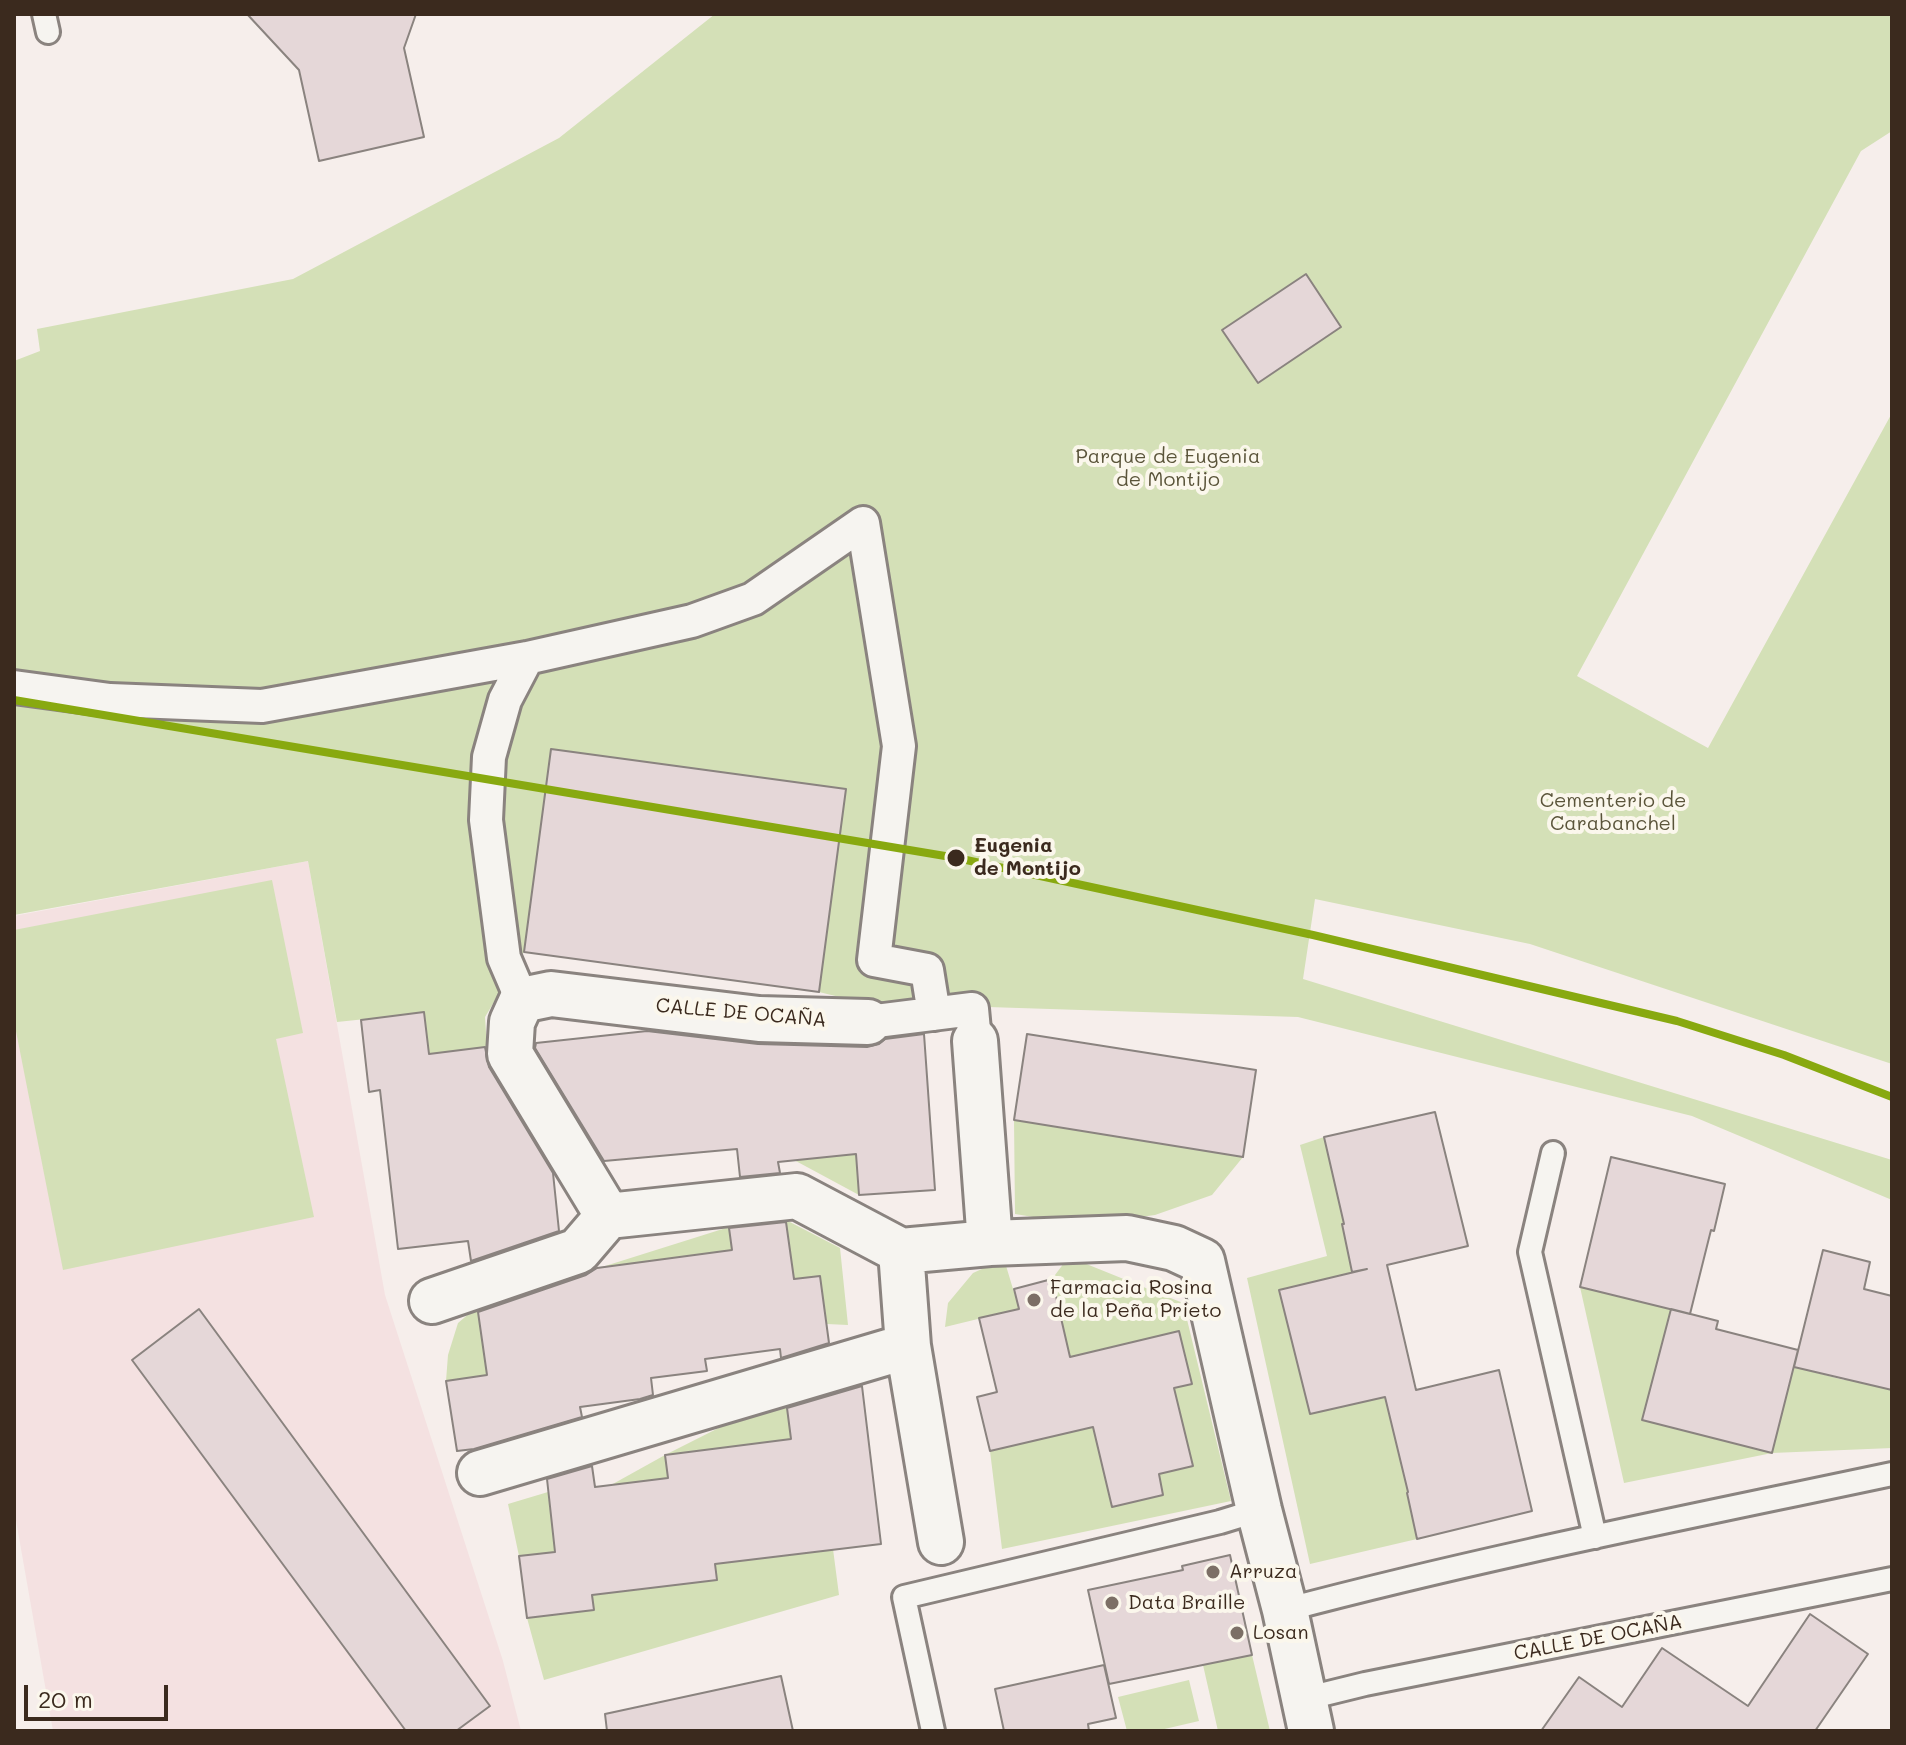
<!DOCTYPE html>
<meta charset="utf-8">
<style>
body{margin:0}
#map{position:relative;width:1906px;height:1745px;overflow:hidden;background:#f6eeeb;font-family:Mali,sans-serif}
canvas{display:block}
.frame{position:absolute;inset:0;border:16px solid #3b2a1e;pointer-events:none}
.scale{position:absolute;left:24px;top:1685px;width:144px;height:36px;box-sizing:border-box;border:4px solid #3b2a1e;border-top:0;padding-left:10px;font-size:24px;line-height:28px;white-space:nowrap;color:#3b2a1e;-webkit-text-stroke:6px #fbf7ec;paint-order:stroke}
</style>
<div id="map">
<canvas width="1906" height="1745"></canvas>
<div class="frame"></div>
<div class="scale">20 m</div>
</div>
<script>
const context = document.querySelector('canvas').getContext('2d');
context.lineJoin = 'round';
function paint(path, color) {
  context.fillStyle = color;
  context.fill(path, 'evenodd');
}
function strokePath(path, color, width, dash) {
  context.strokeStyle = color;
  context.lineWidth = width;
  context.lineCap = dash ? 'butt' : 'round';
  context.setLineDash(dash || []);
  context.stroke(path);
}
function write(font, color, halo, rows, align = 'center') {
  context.font = font + ' Mali,sans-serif';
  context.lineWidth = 8;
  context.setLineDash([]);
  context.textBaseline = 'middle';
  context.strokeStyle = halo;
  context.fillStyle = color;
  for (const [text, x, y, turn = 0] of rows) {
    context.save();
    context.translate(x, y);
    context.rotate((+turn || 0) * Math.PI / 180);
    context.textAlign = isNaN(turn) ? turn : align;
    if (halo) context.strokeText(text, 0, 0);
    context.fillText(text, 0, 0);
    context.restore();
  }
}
paint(new Path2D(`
 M 308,861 L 385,1295 L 503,1661 L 521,1731 L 53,1731 L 14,1509 L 14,916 Z`), '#f4e1e1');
paint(new Path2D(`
 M 715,14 L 1892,14 L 1892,131 L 1861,151 L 1577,676 L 1708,748 L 1892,413 L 1892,1064 L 1530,944 L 1315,899 L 1303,979 L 1892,1160 L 1892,1200 L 1692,1116 L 1298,1017 L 864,1003 L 819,992 L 845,789 L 551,749 L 524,952 L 485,1017 L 487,1047 L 429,1054 L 423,1013 L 337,1022 L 308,861 L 14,915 L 14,361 L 40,351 L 37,329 L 293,279 L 559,138 Z
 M 272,880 L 303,1033 L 276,1039 L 314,1217 L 63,1270 L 14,1021 L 14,930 Z
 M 852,1097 L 859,1195 L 794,1160 Z
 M 1014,1120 L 1243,1157 L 1212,1195 L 1155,1215 L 1082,1225 L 1015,1214 Z
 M 1324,1137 L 1378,1216 L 1342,1225 L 1353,1272 L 1279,1290 L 1311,1414 L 1385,1397 L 1443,1484 L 1407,1493 L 1417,1539 L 1310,1564 L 1247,1278 L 1327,1256 L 1300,1145 Z
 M 786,1220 L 840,1248 L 848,1325 L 827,1324 L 820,1276 L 794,1279 Z
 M 729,1227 L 737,1289 L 669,1311 L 662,1259 L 602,1267 L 539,1297 L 602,1267 Z
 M 1004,1259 L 1019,1309 L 945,1327 L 948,1303 L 973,1273 Z
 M 1079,1261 L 1183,1303 L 1231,1501 L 1002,1549 L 990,1451 L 1093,1427 L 1112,1506 L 1159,1474 L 1193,1466 L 1174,1388 L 1192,1384 L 1179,1331 L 1085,1353 L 1073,1370 L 1052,1279 L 1064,1263 Z
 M 1580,1287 L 1671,1309 L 1643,1419 L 1772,1453 L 1794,1367 L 1844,1380 L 1852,1348 L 1881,1387 L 1892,1390 L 1892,1448 L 1772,1453 L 1624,1483 Z
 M 478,1306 L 487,1375 L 446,1381 L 448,1355 L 458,1323 Z
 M 786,1394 L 799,1505 L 742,1511 L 733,1446 L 666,1455 L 675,1531 L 618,1538 L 611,1485 L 665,1455 Z
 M 548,1492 L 555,1552 L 519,1556 L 508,1504 Z
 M 833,1549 L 839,1595 L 544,1680 L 527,1618 L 594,1610 L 592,1595 L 717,1580 L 715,1564 Z
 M 1252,1655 L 1270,1731 L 1218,1731 L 1203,1665 Z
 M 1189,1680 L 1199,1721 L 1156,1731 L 1127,1731 L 1118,1697 Z`), '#d4e0b7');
const building = new Path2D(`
 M 247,14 L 416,14 L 404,48 L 424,137 L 319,161 L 299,70 Z
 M 1306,274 L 1341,327 L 1258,383 L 1222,330 Z
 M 551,749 L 846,789 L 819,992 L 524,952 Z
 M 424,1012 L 429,1054 L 485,1047 L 489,1067 L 553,1173 L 559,1231 L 471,1261 L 468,1241 L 398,1249 L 380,1090 L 369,1092 L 361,1020 Z
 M 647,1031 L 758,1044 L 867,1047 L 879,1044 L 885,1039 L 924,1034 L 935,1190 L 859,1195 L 856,1154 L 778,1162 L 780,1173 L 740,1177 L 737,1149 L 604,1161 L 535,1048 L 536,1043 Z
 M 1027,1034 L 1256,1070 L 1243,1157 L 1014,1120 Z
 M 1435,1112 L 1468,1246 L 1387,1265 L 1416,1390 L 1499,1370 L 1532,1511 L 1417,1539 L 1407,1493 L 1408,1492 L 1385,1397 L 1310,1414 L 1279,1290 L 1367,1269 L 1352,1272 L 1342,1224 L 1344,1224 L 1324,1137 Z
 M 1611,1157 L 1725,1184 L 1714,1231 L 1711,1230 L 1690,1314 L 1580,1287 Z
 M 786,1222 L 794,1279 L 820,1276 L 829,1343 L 781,1358 L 780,1349 L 705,1359 L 707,1371 L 651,1378 L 653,1395 L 640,1399 L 580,1407 L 582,1417 L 474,1449 L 457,1451 L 446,1381 L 487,1375 L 478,1312 L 586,1275 L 597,1268 L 732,1250 L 729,1228 Z
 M 1823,1250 L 1870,1262 L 1864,1289 L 1892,1296 L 1892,1390 L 1794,1367 Z
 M 1052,1279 L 1070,1357 L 1179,1331 L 1192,1384 L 1174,1388 L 1193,1466 L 1159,1474 L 1163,1495 L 1112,1507 L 1093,1427 L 990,1451 L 977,1397 L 997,1392 L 979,1318 L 1019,1309 L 1014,1289 Z
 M 199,1309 L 490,1706 L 456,1731 L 406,1731 L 132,1360 Z
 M 1671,1309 L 1718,1321 L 1716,1329 L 1798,1350 L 1772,1453 L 1642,1420 Z
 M 862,1386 L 881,1544 L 715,1564 L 717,1580 L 592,1595 L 594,1610 L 527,1618 L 519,1556 L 555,1552 L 547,1479 L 592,1466 L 595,1487 L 668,1478 L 665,1455 L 791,1439 L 787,1408 Z
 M 1230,1555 L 1252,1655 L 1109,1684 L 1088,1590 L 1183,1570 L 1182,1566 Z
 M 1810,1614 L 1868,1654 L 1815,1731 L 1541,1731 L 1579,1677 L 1622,1707 L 1662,1648 L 1748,1706 Z
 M 1104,1665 L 1116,1718 L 1088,1724 L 1089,1731 L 1004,1731 L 995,1689 Z
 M 781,1676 L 793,1731 L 607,1731 L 605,1714 Z`);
paint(building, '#e5d7d8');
strokePath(building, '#8a837f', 2);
const service = new Path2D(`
 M 44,14 L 48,32
 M 1553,1153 L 1530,1252 L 1595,1537
 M 1285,1610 C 1485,1557 1689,1517 1892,1474
 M 1304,1699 L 1365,1684 L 1892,1579
 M 933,1731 L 904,1597 L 1220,1522 L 1259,1510`);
const pedestrian = new Path2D(`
 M 14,687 L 110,700 L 262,706 L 527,658 L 692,621 L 753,599 L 863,523 L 899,746 L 874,960 L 927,970 L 934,1014
 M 522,1000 L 504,958 L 486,820 L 489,757 L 505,700 L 527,658
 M 868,1022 L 972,1009 L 975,1041`);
const minor = new Path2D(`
 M 868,1022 L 759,1019 L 551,994 L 522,1000 L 512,1022 L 510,1054 L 608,1216 L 797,1196 L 901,1251 L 990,1243 L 1127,1238 L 1174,1248 L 1202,1261 L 1259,1510 L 1285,1610 L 1311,1731
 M 975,1041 L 990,1243
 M 901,1251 L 908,1346 L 941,1542
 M 432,1301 L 578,1251 L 608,1216
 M 480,1473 L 908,1346`);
strokePath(service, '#8a837f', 28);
strokePath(pedestrian, '#8a837f', 38);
strokePath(minor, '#8a837f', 50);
strokePath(service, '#f6f4f0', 22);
strokePath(pedestrian, '#f6f4f0', 32);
strokePath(minor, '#f6f4f0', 44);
strokePath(new Path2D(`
 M 14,700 L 957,858 L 1313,935 L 1677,1021 L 1784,1055 L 1892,1097`), '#88a910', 8);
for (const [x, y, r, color] of [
 [956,858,10,"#3b2a1e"],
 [1034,1300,8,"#7c6f66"],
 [1213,1572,8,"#7c6f66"],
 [1112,1603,8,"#7c6f66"],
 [1237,1633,8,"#7c6f66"]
]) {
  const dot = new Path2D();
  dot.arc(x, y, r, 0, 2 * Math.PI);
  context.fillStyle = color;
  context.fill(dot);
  strokePath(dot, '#fbf7ec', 3);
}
write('20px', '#5a543a', '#fbf7ec', [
 ["Parque de Eugenia",1168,457],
 ["de Montijo",1168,480],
 ["Cementerio de",1613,801],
 ["Carabanchel",1613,824]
]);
write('bold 20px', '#3b2a1e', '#fbf7ec', [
 ["Eugenia",974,846],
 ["de Montijo",974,869]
], 'left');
write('20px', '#3b2a1e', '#fbf7ec', [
 ["CALLE DE OCAÑA",741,1013,5],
 ["CALLE DE OCAÑA",1598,1638,-11]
]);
write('20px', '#3b2a1e', '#fbf7ec', [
 ["Farmacia Rosina",1050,1288],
 ["de la Peña Prieto",1050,1311],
 ["Arruza",1229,1572],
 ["Data Braille",1128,1603],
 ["Losan",1253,1633]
], 'left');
</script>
